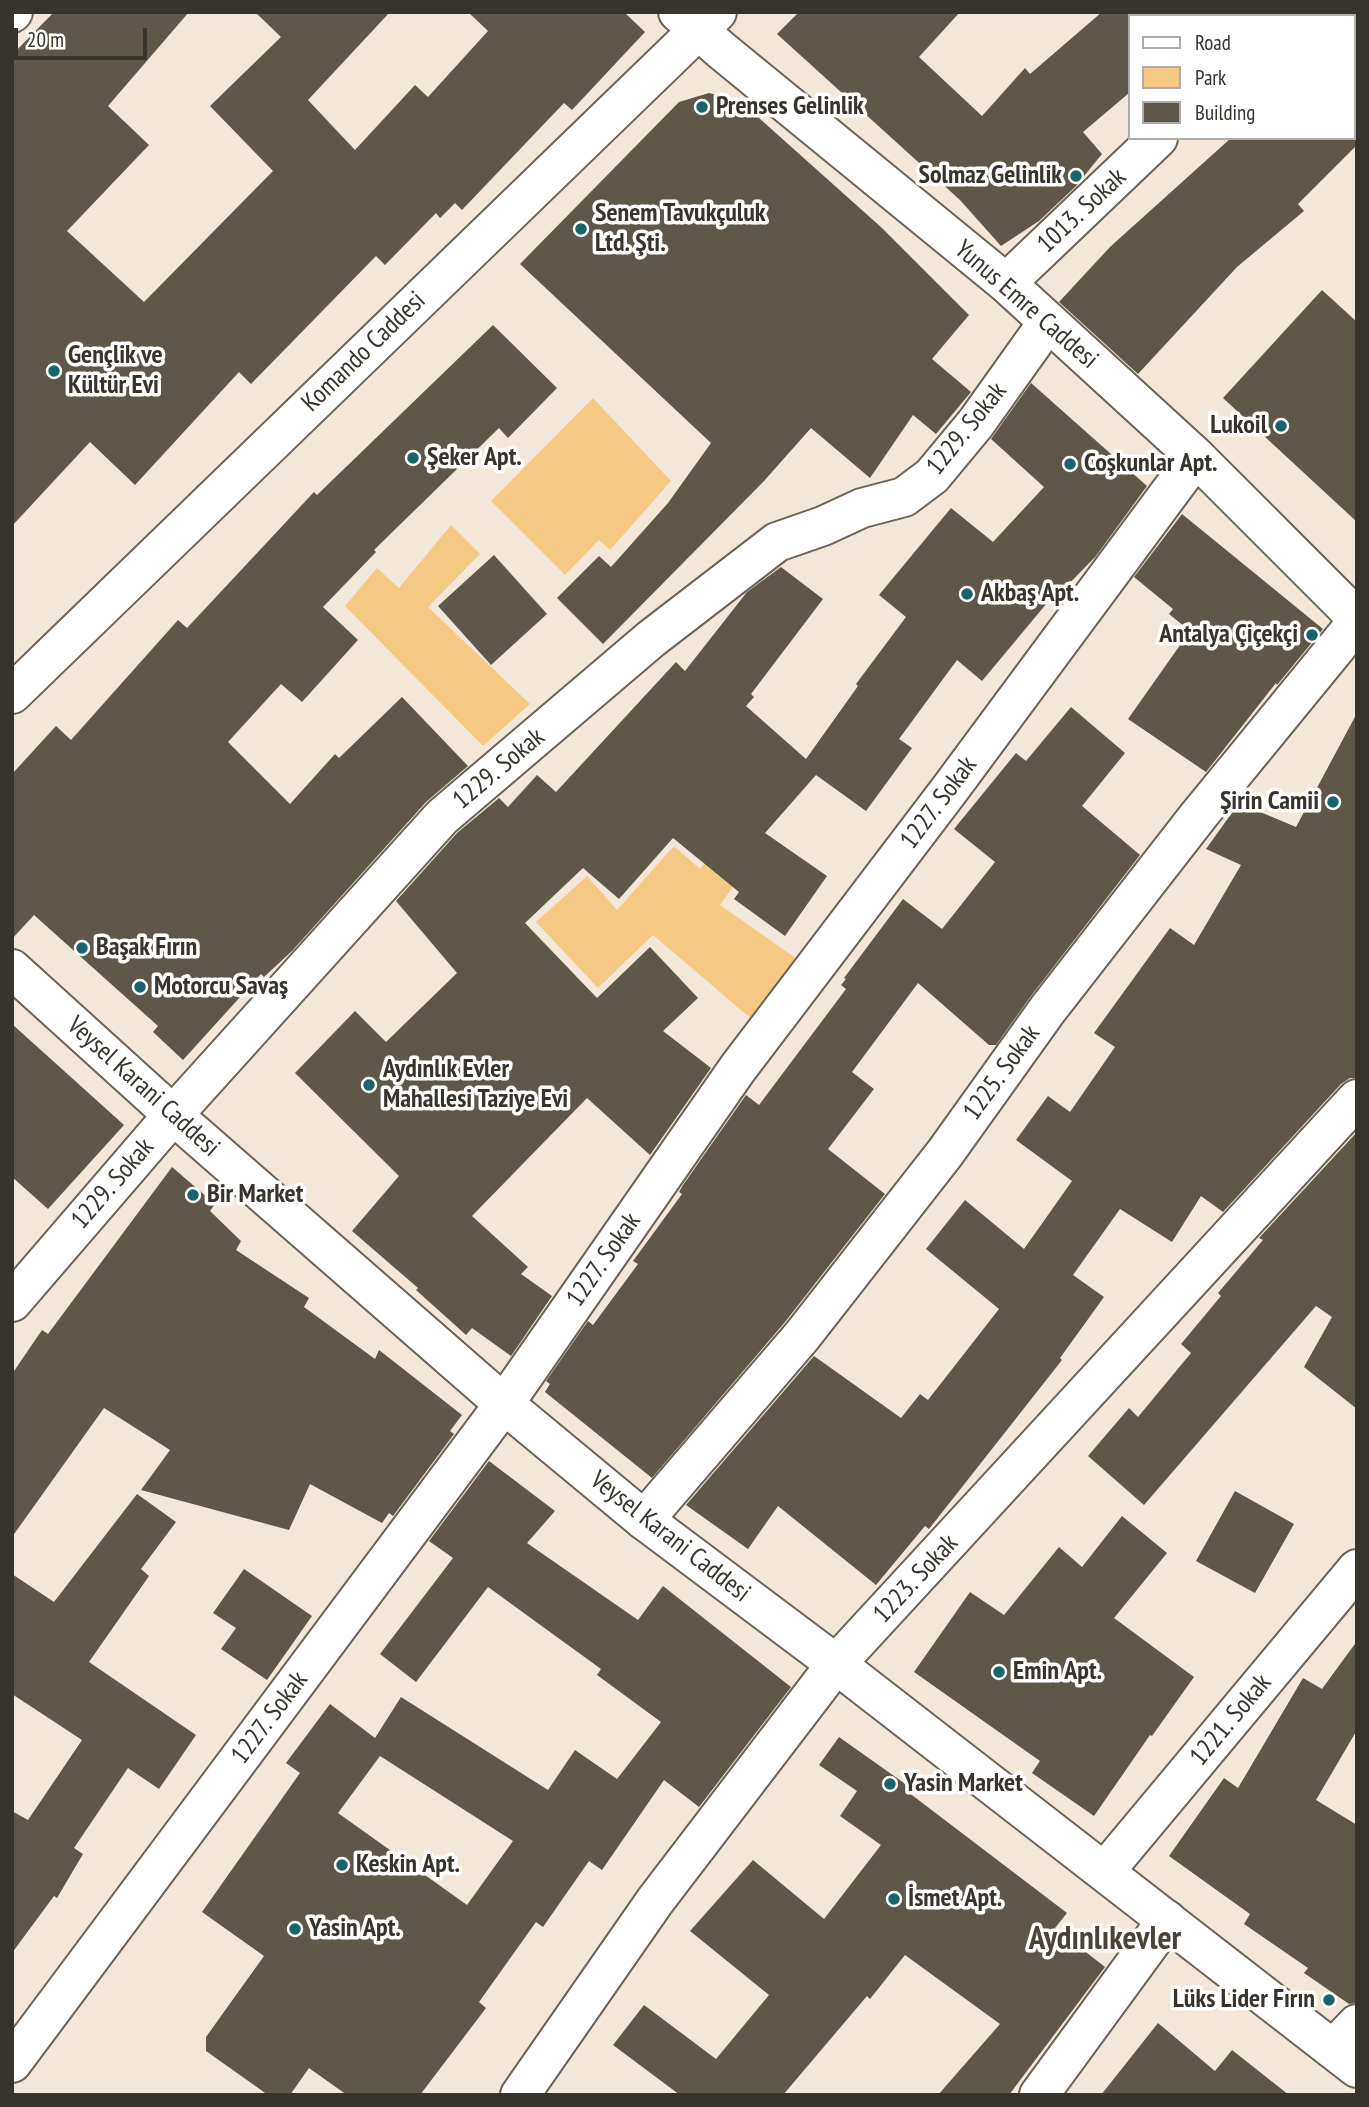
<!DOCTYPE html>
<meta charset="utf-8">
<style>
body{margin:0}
#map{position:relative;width:1369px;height:2107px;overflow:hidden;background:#f2e7d8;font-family:"PT Sans Narrow",sans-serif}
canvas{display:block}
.frame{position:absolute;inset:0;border:14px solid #37332d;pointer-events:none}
.legend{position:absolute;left:1128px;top:14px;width:228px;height:126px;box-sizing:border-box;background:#fff;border:2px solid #afadab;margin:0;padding:9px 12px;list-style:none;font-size:21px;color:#37332d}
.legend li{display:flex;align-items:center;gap:14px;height:35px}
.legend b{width:35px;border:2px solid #afadab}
.scale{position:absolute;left:14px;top:28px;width:133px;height:32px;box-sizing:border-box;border:4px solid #37332d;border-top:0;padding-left:9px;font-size:21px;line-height:24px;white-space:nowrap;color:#37332d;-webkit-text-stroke:5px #fff;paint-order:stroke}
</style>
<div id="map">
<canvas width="1369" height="2107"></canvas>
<div class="frame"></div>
<ul class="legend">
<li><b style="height:9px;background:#fff"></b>Road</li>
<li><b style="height:19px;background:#f5c984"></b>Park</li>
<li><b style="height:19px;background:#5f574a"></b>Building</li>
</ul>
<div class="scale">20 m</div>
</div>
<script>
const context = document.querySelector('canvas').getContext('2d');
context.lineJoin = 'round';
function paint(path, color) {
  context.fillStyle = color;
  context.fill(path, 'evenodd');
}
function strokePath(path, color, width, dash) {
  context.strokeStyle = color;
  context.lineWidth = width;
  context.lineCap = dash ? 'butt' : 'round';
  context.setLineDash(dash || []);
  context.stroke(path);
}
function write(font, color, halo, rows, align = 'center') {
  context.font = font + ' "PT Sans Narrow",sans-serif';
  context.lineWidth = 7;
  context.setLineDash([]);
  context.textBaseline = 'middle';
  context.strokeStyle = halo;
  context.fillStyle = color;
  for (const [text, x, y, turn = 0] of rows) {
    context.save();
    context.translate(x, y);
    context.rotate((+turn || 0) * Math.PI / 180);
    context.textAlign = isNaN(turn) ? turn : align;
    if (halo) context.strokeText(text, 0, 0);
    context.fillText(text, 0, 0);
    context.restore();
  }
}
paint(new Path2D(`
 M 593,398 L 671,481 L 610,550 L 599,540 L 565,575 L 491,501 Z
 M 451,525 L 480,554 L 428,607 L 530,704 L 483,746 L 345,606 L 377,568 L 399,588 Z
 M 722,840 L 751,862 L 720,905 L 797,959 L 755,1022 L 653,935 L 598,988 L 536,922 L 587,876 L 617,910 L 674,846 L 700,869 Z`), '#f5c984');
paint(new Path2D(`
 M 54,12 L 189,12 L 108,106 L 149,145 L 67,231 L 144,302 L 273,171 L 210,106 L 281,37 L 255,12 L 390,12 L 308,100 L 355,150 L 415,85 L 428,97 L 488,31 L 468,12 L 624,12 L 645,32 L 572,110 L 564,103 L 462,210 L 455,203 L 440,218 L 436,213 L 385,265 L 376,256 L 251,384 L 239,372 L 135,485 L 90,442 L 12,526 L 12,55 Z
 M 799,12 L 960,12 L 919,57 L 982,116 L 1025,68 L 1030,74 L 1102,12 L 1129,12 L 1129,93 L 1083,132 L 1102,154 L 1076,186 L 1039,221 L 1001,246 L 960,200 L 777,34 Z
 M 709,93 L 740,101 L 882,228 L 969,315 L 932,359 L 971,392 L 936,434 L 913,415 L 870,478 L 811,428 L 764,481 L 603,644 L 557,598 L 599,556 L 611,567 L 668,503 L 711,443 L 520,264 L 679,102 Z
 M 1231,138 L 1357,138 L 1357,145 L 1298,204 L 1304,211 L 1237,267 L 1138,374 L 1059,302 L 1110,247 Z
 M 1322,290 L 1357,322 L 1357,522 L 1223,398 Z
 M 493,325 L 557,388 L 508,438 L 499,428 L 374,550 L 376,552 L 323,607 L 358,640 L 302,702 L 281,684 L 228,742 L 290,804 L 335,754 L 339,758 L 402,697 L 468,766 L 426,802 L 292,951 L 264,977 L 261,974 L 183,1060 L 153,1032 L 158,1026 L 34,915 L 12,939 L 12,774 L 56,726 L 71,740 L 178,620 L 187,628 L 314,492 L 317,495 Z
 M 1031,383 L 1147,486 L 1096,556 L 1065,588 L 1062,585 L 982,681 L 957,660 L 899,739 L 912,748 L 866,811 L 816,775 L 765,833 L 827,876 L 785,936 L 734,899 L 739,892 L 673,838 L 619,899 L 583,868 L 525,923 L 597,998 L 650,947 L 698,998 L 663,1031 L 711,1068 L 650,1155 L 587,1098 L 472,1216 L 528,1267 L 521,1274 L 552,1296 L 511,1356 L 472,1328 L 466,1335 L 416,1290 L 418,1288 L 352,1231 L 399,1176 L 295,1073 L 355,1011 L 386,1042 L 457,973 L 396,901 L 457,833 L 499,798 L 508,807 L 537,775 L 556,792 L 676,662 L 685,671 L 747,592 L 781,567 L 823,599 L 751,694 L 754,697 L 746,706 L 806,759 L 858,686 L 856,684 L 906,617 L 879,595 L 951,508 L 993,542 L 1044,487 L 991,439 Z
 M 1182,514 L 1323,629 L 1277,685 L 1276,683 L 1206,772 L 1128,719 L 1190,631 L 1169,614 L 1173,609 L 1134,577 Z
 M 494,555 L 547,614 L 491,665 L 438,606 Z
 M 1071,707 L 1125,753 L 1082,806 L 1140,855 L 1031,996 L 996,1045 L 989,1045 L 918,983 L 852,1072 L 874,1089 L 828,1149 L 885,1194 L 785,1322 L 652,1478 L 545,1392 L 550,1384 L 546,1381 L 588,1321 L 593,1325 L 638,1264 L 633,1261 L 682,1194 L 679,1192 L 683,1185 L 746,1095 L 759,1105 L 846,989 L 841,985 L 846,979 L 844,978 L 903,899 L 942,929 L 995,862 L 954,829 L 1016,753 L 1026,761 Z
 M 1357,713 L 1357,1078 L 1350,1078 L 1341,1084 L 1223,1212 L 1201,1196 L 1172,1242 L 1120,1209 L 1073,1275 L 1104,1297 L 1060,1358 L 1062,1360 L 1014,1421 L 929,1529 L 925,1526 L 876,1585 L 778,1506 L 748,1549 L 686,1505 L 814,1356 L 901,1418 L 920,1394 L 928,1400 L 999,1309 L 926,1249 L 965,1200 L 1024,1249 L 1072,1181 L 1016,1140 L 1048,1096 L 1070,1112 L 1115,1047 L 1094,1033 L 1170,928 L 1194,945 L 1241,865 L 1206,849 L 1239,803 L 1296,827 Z
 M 12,1024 L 124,1125 L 48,1209 L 12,1177 Z
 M 1357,1132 L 1357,1409 L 1304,1367 L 1332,1317 L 1316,1306 L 1144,1505 L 1088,1456 L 1129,1408 L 1138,1417 L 1191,1353 L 1181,1344 L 1221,1296 L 1218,1293 L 1263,1240 L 1259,1238 Z
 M 172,1167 L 215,1204 L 210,1211 L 241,1241 L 236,1250 L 309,1298 L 304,1307 L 375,1359 L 379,1350 L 462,1415 L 450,1431 L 454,1434 L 393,1516 L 389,1513 L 382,1523 L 310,1484 L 289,1530 L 141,1490 L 170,1450 L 104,1408 L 12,1537 L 12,1374 L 42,1330 L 48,1334 Z
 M 489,1461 L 555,1511 L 527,1543 L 638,1620 L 663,1586 L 791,1687 L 699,1807 L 664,1780 L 602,1870 L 589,1861 L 543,1927 L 536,1922 L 479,2002 L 486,2008 L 420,2095 L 347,2095 L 309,2068 L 290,2095 L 268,2095 L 206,2051 L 206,2037 L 264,1956 L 202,1912 L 300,1773 L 286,1763 L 330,1704 L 375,1738 L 401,1697 L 548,1790 L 575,1750 L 617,1779 L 661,1722 L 597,1675 L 601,1669 L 488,1587 L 416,1682 L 380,1654 L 453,1558 L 429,1541 ZM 380,1756 L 513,1841 L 467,1905 L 338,1813 Z
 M 1235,1491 L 1294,1524 L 1255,1593 L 1196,1561 Z
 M 137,1494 L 176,1522 L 141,1569 L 149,1576 L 89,1662 L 196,1735 L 159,1789 L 128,1768 L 74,1848 L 83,1854 L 57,1898 L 54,1896 L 12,1953 L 12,1811 L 28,1820 L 82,1740 L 12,1694 L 12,1574 L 54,1602 Z
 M 1122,1516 L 1167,1553 L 1114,1618 L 1194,1677 L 1152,1736 L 1150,1735 L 1094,1816 L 1032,1773 L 1040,1761 L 914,1672 L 970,1592 L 1004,1615 L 1059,1547 L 1082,1567 Z
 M 244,1569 L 312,1616 L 267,1680 L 221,1649 L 236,1628 L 213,1613 Z
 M 1357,1641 L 1357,1730 L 1316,1800 L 1357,1825 L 1357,2003 L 1349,2004 L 1304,1973 L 1308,1968 L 1244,1924 L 1250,1914 L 1169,1856 L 1224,1778 L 1238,1788 L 1303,1678 L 1322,1689 Z
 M 839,1737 L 911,1788 L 908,1792 L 1067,1913 L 1055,1928 L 1105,1967 L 1009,2095 L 938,2095 L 1000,2024 L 905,1955 L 870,1999 L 867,1996 L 783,2095 L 680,2095 L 613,2045 L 644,2005 L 716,2059 L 769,1995 L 690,1931 L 753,1860 L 824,1919 L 881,1845 L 840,1816 L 857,1791 L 819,1765 Z
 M 1158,2023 L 1215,2071 L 1232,2050 L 1289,2095 L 1101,2095 Z`), '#5f574a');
const street = new Path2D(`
 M 12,13 L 13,12
 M 1288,16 L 1292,12
 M 1006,283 L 1158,138
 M 12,1302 L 173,1115 L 442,817 L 651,639 L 777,542 L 823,526 L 862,508 L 904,497 L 932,476 L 976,423 L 1048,322
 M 644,1520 L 802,1336 L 945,1153 L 1048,1009 L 1199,815 L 1357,622
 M 1105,1871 L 1357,1569
 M 1333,2049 L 1357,2024
 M 12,2063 L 504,1404 L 738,1068 L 950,789 L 1196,457
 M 520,2095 L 655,1901 L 836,1664 L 1357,1099
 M 1039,2095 L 1167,1920`);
const secondary = new Path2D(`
 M 678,12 L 721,50 L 1006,283 L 1196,457 L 1357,618
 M 12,694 L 717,12
 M 12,969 L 173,1115 L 504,1404 L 644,1520 L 836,1664 L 1357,2068`);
strokePath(street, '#6c6356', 42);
strokePath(secondary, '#6c6356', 42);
strokePath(street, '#fff', 38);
strokePath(secondary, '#fff', 38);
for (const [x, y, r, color] of [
 [702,107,7,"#17656b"],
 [1076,176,7,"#17656b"],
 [581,229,7,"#17656b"],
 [54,371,7,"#17656b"],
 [1281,426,7,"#17656b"],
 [413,458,7,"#17656b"],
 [1070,464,7,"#17656b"],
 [967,594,7,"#17656b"],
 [1312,635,7,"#17656b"],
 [1333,802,7,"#17656b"],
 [82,948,7,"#17656b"],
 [140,987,7,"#17656b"],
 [369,1085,7,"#17656b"],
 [193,1195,7,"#17656b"],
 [999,1672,7,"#17656b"],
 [890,1784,7,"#17656b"],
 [342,1865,7,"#17656b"],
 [894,1899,7,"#17656b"],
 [295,1929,7,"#17656b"],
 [1329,2000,7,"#17656b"]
]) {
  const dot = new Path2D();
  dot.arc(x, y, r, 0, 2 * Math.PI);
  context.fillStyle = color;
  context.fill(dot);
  strokePath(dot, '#fff', 2.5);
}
write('bold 26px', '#37332d', '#fff', [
 ["Prenses Gelinlik",716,107],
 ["Solmaz Gelinlik",1062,176,"right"],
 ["Senem Tavukçuluk",595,214],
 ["Ltd. Şti.",595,244],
 ["Gençlik ve",68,356],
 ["Kültür Evi",68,386],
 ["Lukoil",1267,426,"right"],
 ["Şeker Apt.",427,458],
 ["Coşkunlar Apt.",1084,464],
 ["Akbaş Apt.",981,594],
 ["Antalya Çiçekçi",1298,635,"right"],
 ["Şirin Camii",1319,802,"right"],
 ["Başak Fırın",96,948],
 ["Motorcu Savaş",154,987],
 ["Aydınlık Evler",383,1070],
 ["Mahallesi Taziye Evi",383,1100],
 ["Bir Market",207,1195],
 ["Emin Apt.",1013,1672],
 ["Yasin Market",904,1784],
 ["Keskin Apt.",356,1865],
 ["İsmet Apt.",908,1899],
 ["Yasin Apt.",309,1929],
 ["Lüks Lider Fırın",1315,2000,"right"]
], 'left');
write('26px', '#37332d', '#fff', [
 ["1013. Sokak",1082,211,-43],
 ["Yunus Emre Caddesi",1026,305,41],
 ["Komando Caddesi",364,352,-44],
 ["1229. Sokak",967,429,-51],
 ["1229. Sokak",499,769,-40],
 ["1227. Sokak",939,803,-53],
 ["1225. Sokak",1002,1073,-54],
 ["Veysel Karani Caddesi",143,1087,42],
 ["1229. Sokak",113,1184,-49],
 ["1227. Sokak",604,1260,-55],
 ["Veysel Karani Caddesi",670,1537,38],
 ["1223. Sokak",916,1579,-47],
 ["1227. Sokak",270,1718,-53],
 ["1221. Sokak",1231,1720,-50]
]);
write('bold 33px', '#4b4337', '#fff', [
 ["Aydınlıkevler",1105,1940]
]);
</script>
